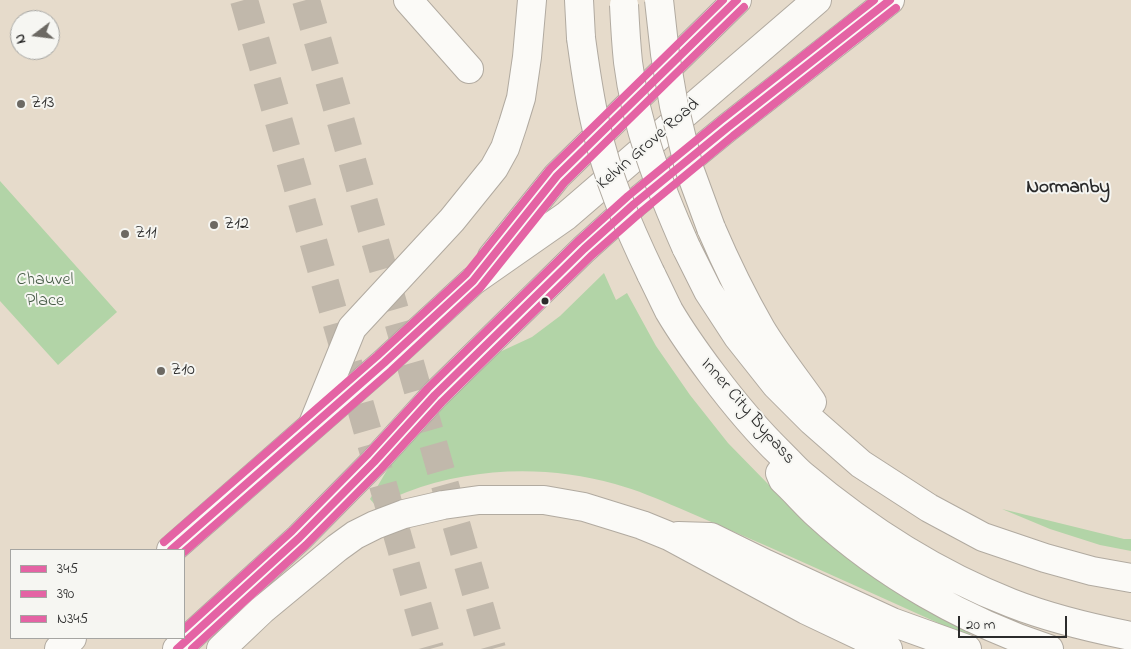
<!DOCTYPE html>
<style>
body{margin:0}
#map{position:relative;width:1131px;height:649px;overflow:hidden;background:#e6dbcb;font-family:"Indie Flower",sans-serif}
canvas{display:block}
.legend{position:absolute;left:10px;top:549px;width:175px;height:90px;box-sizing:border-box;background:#f6f6f2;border:1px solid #a5a5a2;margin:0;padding:6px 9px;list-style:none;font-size:15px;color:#2b2b2b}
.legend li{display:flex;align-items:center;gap:10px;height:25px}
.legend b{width:25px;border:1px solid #a5a5a2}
.north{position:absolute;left:10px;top:10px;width:50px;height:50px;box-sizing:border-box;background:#f6f6f2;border:1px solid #a5a5a2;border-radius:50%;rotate:255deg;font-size:14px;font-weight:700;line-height:20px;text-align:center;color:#2b2b2b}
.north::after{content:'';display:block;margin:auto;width:18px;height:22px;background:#6c6963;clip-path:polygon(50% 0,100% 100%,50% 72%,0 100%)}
.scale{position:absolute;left:958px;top:616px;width:109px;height:22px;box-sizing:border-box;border:2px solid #2b2b2b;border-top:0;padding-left:6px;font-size:15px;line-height:18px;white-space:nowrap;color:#2b2b2b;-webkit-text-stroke:4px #f6f6f2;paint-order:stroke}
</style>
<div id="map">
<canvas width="1131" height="649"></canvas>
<ul class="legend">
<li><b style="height:6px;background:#e463a4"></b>345</li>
<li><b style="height:6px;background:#e463a4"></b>390</li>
<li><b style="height:6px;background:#e463a4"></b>N345</li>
</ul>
<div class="north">N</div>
<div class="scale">20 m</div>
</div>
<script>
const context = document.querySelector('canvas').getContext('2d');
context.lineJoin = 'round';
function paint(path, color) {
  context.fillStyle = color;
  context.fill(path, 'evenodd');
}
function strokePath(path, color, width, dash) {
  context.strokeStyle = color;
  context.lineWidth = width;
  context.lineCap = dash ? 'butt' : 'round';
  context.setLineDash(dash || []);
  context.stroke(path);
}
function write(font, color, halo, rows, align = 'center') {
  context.font = font + ' "Indie Flower",sans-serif';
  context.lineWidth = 4;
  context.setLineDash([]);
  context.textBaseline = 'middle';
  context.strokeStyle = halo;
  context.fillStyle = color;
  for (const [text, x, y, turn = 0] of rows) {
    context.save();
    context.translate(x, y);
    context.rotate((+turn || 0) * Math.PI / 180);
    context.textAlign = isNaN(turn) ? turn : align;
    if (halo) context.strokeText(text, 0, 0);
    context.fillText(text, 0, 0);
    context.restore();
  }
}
paint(new Path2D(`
 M 0,181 L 117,312 L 58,365 L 0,301 Z
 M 604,273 L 616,300 L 627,293 L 656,346 L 690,395 L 728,443 L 770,486 L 815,526 L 973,626 L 969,637 C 903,607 836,577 769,547 C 739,534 709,521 679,508 C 658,499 637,490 615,484 C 547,465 473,467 407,492 C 396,496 386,501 376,506 L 370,499 L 390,465 L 491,356 L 532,337 L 560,316 Z
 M 1002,509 L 1124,539 L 1131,539 L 1131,551 L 1100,545 L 1050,529 Z`), '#b2d4a7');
strokePath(new Path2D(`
 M 244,0 L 430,649
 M 306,0 L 492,649`), '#c1b8ab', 28, [28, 14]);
const street = new Path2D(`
 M 408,0 L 469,69`);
const primary = new Path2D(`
 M 492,257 L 557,176 L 737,0
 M 171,550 L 384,363 L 473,281 L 566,216 L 817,0
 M 59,649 L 72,638
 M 177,649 L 299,538 L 374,462 L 435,395 L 584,249 L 634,204 L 727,128 L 851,31 L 890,0`);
const highway = new Path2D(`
 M 579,0 L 581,38
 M 711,228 C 726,263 742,296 761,329 C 776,354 795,378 812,402
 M 686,247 L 708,291 L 738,337 L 776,385 L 812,421 L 861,464 L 929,508 L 983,537 L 1045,558 L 1092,571 L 1131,578
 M 651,274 C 657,286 663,299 669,311 C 682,333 697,354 712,374 C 733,402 755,429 781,454 C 788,461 795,469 802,475 C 865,528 934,573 1011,603 C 1049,618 1091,628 1131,636
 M 313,424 L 352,328 L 452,220 L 494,168 L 505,148 L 513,124 L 521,98 L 527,57 L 532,0
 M 780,473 L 783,480 C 795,491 806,504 818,515 C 882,574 966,622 1049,649
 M 678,536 L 711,537 L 766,564 L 892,622 L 967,649
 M 221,649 L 262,610 L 337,548 L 355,535 L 375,525 L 404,514 L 443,505 L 479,500 L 544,500 L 584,507 L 642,525 L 669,536 L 806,610 L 888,649`);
strokePath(street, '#b1aaa0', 30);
strokePath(primary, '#b1aaa0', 30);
strokePath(highway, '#b1aaa0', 30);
strokePath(street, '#fbfaf7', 28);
strokePath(primary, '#fbfaf7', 28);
strokePath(highway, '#fbfaf7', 28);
const highwayBridge = new Path2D(`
 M 659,0 L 665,54 L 674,106 L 689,168 L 711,228
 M 624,5 C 625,25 626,43 628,62 C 636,127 660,188 686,247
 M 581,38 C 585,67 589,97 596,126 C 607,177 628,226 651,274`);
strokePath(highwayBridge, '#b1aaa0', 30, []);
strokePath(highwayBridge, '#fbfaf7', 28);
strokePath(new Path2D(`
 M 171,550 L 384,363 L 473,281 L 557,176 L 737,0
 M 177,649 L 299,538 L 374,462 L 435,395 L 584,249 L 634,204 L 727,128 L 890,0`), '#e463a4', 8);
strokePath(new Path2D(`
 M 184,552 L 391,371 L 480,288 L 564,183 L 744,7
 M 192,649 L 306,545 L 381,469 L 442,402 L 591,256 L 641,212 L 733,136 L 896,8`), '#e463a4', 8);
strokePath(new Path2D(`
 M 164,542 L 377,356 L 466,274 L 550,169 L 723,0
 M 184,629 L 292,531 L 367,455 L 428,388 L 577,242 L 628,196 L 721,120 L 874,0`), '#e463a4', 8);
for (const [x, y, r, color] of [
 [21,104,5,"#6c6963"],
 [214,225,5,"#6c6963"],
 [125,234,5,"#6c6963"],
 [545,301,4.5,"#2b2b2b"],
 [161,371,5,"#6c6963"]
]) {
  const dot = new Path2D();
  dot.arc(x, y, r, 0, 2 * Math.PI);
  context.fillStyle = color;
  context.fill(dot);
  strokePath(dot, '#f6f6f2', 2);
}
write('18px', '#2b2b2b', '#f6f6f2', [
 ["Z13",31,104],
 ["Z12",224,225],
 ["Z11",135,234],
 ["Z10",171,371]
], 'left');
write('18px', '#2b2b2b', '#f6f6f2', [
 ["Kelvin Grove Road",649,145,-41],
 ["Inner City Bypass",747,412,49]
]);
write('18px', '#475c47', '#f6f6f2', [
 ["Chauvel",45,281],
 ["Place",45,302]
]);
write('bold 19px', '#2b2b2b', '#f6f6f2', [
 ["Normanby",1068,189]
]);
</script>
